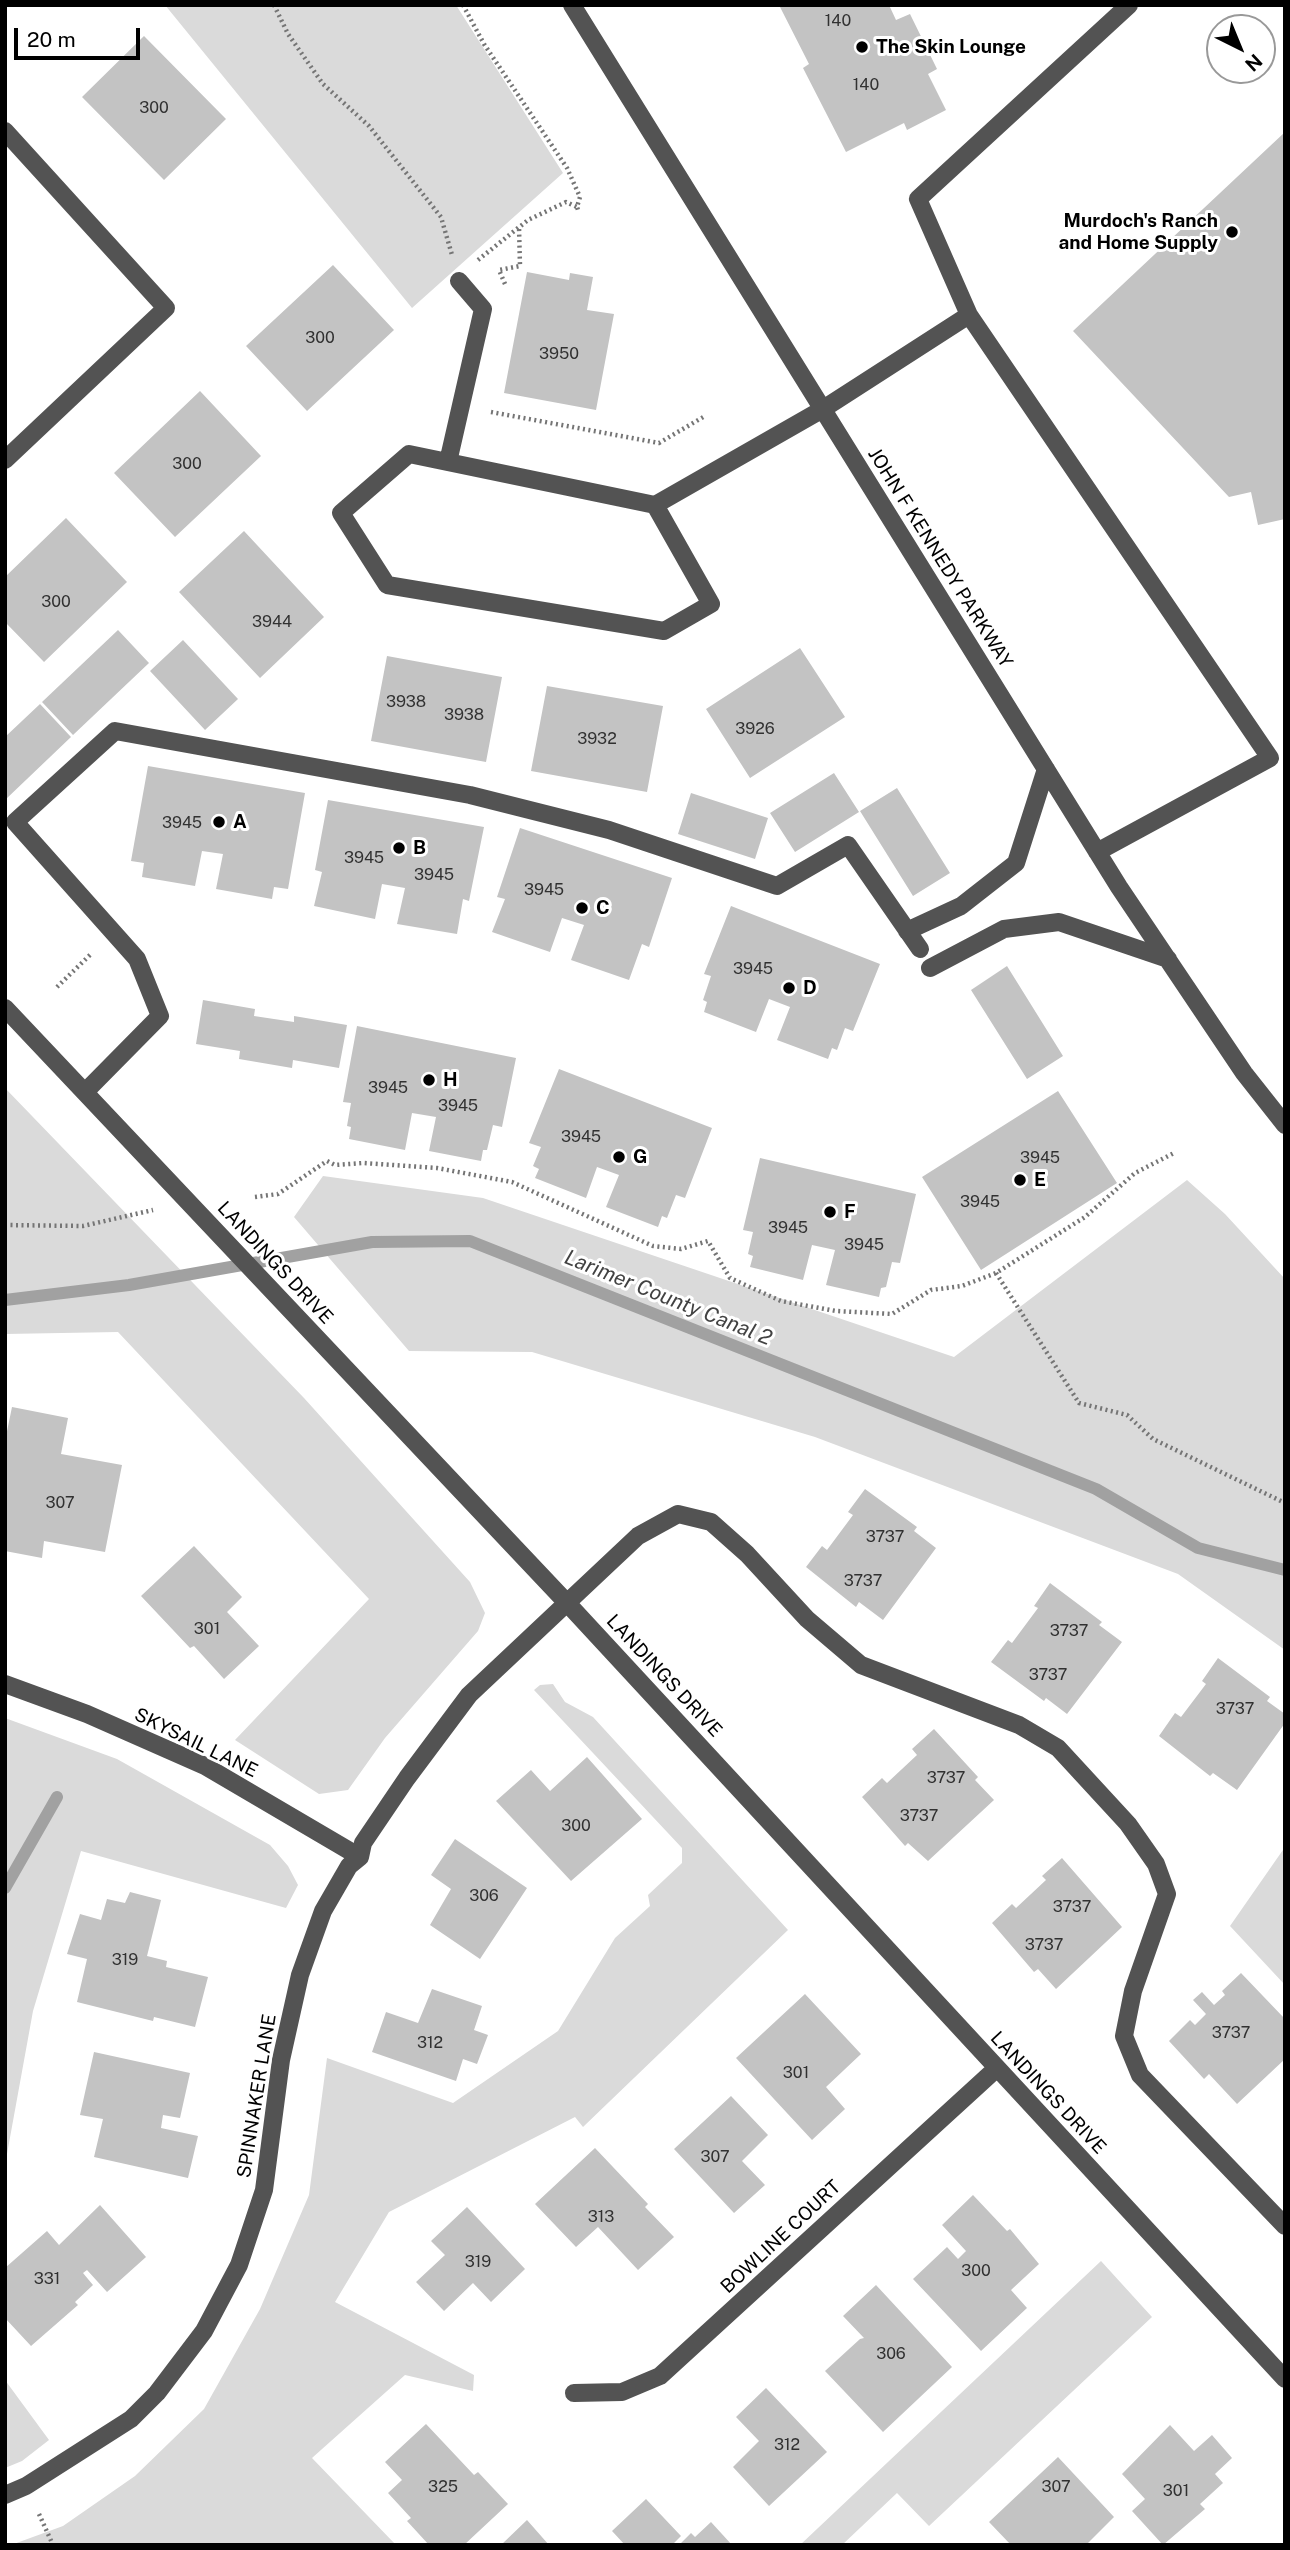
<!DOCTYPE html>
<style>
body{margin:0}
#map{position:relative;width:1290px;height:2550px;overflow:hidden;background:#fff;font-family:"Public Sans",sans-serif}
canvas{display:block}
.frame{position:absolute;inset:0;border:7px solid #000;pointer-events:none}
.north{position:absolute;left:1206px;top:14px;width:70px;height:70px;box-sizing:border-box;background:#fff;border:2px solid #999;border-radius:50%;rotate:137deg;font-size:19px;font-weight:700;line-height:28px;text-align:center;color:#000}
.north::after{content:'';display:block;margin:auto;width:24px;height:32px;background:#000;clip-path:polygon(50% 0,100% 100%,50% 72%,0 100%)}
.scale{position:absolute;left:14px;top:28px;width:126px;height:32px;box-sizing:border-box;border:4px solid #000;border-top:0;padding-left:9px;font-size:21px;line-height:24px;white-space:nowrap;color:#000;-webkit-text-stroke:5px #fff;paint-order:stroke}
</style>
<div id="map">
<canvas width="1290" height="2550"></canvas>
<div class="frame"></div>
<div class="north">N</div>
<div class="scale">20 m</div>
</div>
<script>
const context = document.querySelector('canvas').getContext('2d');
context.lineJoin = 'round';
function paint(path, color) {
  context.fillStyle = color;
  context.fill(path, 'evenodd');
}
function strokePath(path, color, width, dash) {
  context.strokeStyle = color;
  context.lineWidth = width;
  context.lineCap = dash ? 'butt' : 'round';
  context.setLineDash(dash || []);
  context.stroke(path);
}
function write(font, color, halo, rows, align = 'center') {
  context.font = font + ' "Public Sans",sans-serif';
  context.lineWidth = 6;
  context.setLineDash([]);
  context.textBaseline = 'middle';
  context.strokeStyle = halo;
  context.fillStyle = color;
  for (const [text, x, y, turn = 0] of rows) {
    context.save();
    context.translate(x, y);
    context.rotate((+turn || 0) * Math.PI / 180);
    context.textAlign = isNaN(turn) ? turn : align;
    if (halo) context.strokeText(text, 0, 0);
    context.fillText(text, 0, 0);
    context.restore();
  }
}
paint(new Path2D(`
 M 165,5 L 456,5 L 563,173 L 412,308 Z
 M 5,1088 L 304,1398 L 470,1582 L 485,1613 L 478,1631 L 385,1738 L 348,1790 L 319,1794 L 235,1740 L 369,1599 L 118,1332 L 5,1334 Z
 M 323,1176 L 483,1198 L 954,1357 L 1187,1180 L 1225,1214 L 1285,1279 L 1285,1650 L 1178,1574 L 815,1437 L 532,1352 L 409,1351 L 294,1217 Z
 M 553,1684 L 565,1702 L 593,1717 L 788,1930 L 583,2127 L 575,2117 L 389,2212 L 335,2302 L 474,2375 L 473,2391 L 405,2375 L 312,2458 L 396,2545 L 11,2545 L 63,2526 L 135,2476 L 204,2409 L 260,2309 L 309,2195 L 327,2058 L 453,2103 L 558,2031 L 615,1938 L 650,1906 L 648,1895 L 682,1863 L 682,1848 L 534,1690 L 540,1685 Z
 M 5,1718 L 117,1759 L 270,1845 L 288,1866 L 298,1885 L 286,1908 L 81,1851 L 33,2011 L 5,2165 Z
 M 1285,1847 L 1285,1985 L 1230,1926 Z
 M 1101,2261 L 1152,2317 L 929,2526 L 897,2493 L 842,2545 L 800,2545 Z
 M 5,2380 L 49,2440 L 22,2461 L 5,2468 Z`), '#dadada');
strokePath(new Path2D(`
 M 5,1300 L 129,1285 L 372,1242 L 470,1241 L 1096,1489 L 1198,1548 L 1285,1570
 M 5,1888 L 57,1797`), '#a1a1a1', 12);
paint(new Path2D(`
 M 779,5 L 889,5 L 896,20 L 910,14 L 937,69 L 928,74 L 946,110 L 907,130 L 904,123 L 846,152 L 803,68 L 809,64 Z
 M 144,36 L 226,119 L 164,180 L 82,97 Z
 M 1285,132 L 1285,519 L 1258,525 L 1251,492 L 1229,497 L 1073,331 Z
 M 333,265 L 394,330 L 307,411 L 246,346 Z
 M 527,272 L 569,280 L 570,273 L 593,277 L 587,310 L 614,314 L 596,410 L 504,393 Z
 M 200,391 L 261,456 L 175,537 L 114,473 Z
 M 66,518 L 127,582 L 44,662 L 5,622 L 5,577 Z
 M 244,531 L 324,617 L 260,678 L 179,592 Z
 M 118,630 L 149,663 L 73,735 L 42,702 Z
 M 183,640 L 238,699 L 205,730 L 150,671 Z
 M 800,648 L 845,717 L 750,778 L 706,709 Z
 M 387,656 L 502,677 L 486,762 L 371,741 Z
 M 547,686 L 663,706 L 647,792 L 531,771 Z
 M 40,704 L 71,737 L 5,800 L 5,737 Z
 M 148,766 L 305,793 L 288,889 L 274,887 L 272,899 L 216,889 L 223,854 L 202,851 L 195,886 L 142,877 L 144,863 L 131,861 Z
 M 834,773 L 859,812 L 795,852 L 770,813 Z
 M 897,788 L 950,873 L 913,896 L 860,811 Z
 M 691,793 L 768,818 L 755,859 L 678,834 Z
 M 328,800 L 484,827 L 469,901 L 463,899 L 457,934 L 397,924 L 405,888 L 382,884 L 375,919 L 314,906 L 322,872 L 315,870 Z
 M 520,828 L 672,878 L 649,947 L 642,944 L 629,980 L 571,960 L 584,925 L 562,918 L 550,952 L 492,932 L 505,899 L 497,897 Z
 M 731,906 L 880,964 L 853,1031 L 845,1028 L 837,1050 L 832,1048 L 828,1059 L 777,1040 L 790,1007 L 769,999 L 756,1032 L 704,1012 L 707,1002 L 703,1000 L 711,976 L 704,974 Z
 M 1007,966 L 1063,1056 L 1027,1079 L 971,990 Z
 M 203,1000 L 255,1009 L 254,1016 L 294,1022 L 294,1016 L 347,1025 L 339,1068 L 293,1060 L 292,1068 L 239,1059 L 240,1051 L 196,1044 Z
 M 357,1026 L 516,1058 L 502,1127 L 493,1125 L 487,1150 L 483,1150 L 481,1161 L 429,1151 L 436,1117 L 412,1113 L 405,1150 L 349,1139 L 351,1127 L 347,1126 L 351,1103 L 343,1102 Z
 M 559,1069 L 712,1128 L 685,1198 L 676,1195 L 667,1218 L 662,1216 L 658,1227 L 606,1207 L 619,1175 L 597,1167 L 586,1198 L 535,1178 L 539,1169 L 533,1166 L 541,1147 L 529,1143 Z
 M 1058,1091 L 1117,1183 L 981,1270 L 922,1177 Z
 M 760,1158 L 916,1194 L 900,1263 L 892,1262 L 886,1287 L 881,1288 L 879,1297 L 826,1285 L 835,1250 L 812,1245 L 803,1280 L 750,1267 L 753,1256 L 748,1254 L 753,1232 L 743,1230 Z
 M 12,1407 L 68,1418 L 61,1454 L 122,1465 L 105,1552 L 44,1541 L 42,1558 L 5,1551 L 5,1441 Z
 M 865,1489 L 917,1527 L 914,1531 L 936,1548 L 883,1620 L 859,1602 L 856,1607 L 806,1567 L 822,1546 L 827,1550 L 853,1515 L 848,1512 Z
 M 194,1546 L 242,1597 L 227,1612 L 259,1646 L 224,1679 L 194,1646 L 190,1648 L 141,1596 Z
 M 1050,1583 L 1102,1622 L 1099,1625 L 1122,1642 L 1067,1714 L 1046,1698 L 1044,1701 L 991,1662 L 1008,1640 L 1012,1643 L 1038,1608 L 1034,1606 Z
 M 1218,1658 L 1270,1697 L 1267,1701 L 1285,1714 L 1285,1723 L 1237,1790 L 1213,1773 L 1210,1776 L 1159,1736 L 1175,1713 L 1181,1717 L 1206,1684 L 1202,1681 Z
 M 934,1729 L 978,1777 L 975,1780 L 994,1800 L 928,1861 L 908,1843 L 905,1846 L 862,1797 L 882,1778 L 887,1783 L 917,1755 L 912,1749 Z
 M 587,1757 L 642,1819 L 571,1881 L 496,1801 L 531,1770 L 550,1791 Z
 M 455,1839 L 527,1888 L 480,1959 L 430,1925 L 451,1889 L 431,1875 Z
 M 1062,1858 L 1122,1927 L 1056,1989 L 1038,1969 L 1034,1972 L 992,1923 L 1012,1904 L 1016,1908 L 1046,1880 L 1042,1876 Z
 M 130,1892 L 161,1900 L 147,1956 L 167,1961 L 166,1967 L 208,1977 L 195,2027 L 154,2017 L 153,2021 L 77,2002 L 87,1959 L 67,1954 L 80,1914 L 101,1920 L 107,1899 L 125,1903 Z
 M 1241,1973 L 1285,2019 L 1285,2059 L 1237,2104 L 1209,2074 L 1204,2079 L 1169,2041 L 1190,2020 L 1195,2025 L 1206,2014 L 1193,2000 L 1202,1992 L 1214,2005 L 1225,1995 L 1222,1991 Z
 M 432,1989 L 482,2006 L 474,2030 L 488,2035 L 477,2064 L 463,2059 L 456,2081 L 372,2052 L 386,2012 L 418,2023 Z
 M 805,1994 L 861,2054 L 826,2087 L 845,2109 L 812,2140 L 736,2058 Z
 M 94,2052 L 190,2073 L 180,2118 L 163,2115 L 161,2128 L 198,2136 L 188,2178 L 94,2157 L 103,2119 L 80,2115 Z
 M 731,2096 L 768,2135 L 742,2161 L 765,2185 L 734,2213 L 674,2149 Z
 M 595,2148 L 648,2204 L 645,2207 L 674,2237 L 638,2270 L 598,2227 L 576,2247 L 535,2204 Z
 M 973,2195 L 1007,2231 L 1010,2229 L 1039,2264 L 1011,2290 L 1027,2308 L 981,2351 L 913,2279 L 947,2247 L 958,2259 L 966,2251 L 942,2225 Z
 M 100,2205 L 146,2257 L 107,2292 L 87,2270 L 83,2273 L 93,2285 L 75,2302 L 78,2305 L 31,2346 L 5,2318 L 5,2268 L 47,2231 L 59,2245 Z
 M 467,2207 L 525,2269 L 491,2302 L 473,2283 L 444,2311 L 416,2282 L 445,2255 L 431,2241 Z
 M 876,2285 L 952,2367 L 883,2432 L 825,2371 L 860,2339 L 864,2338 L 843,2316 Z
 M 766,2388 L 827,2452 L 769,2506 L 733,2467 L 759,2441 L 736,2417 Z
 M 426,2424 L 474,2475 L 478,2472 L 508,2504 L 464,2545 L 429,2545 L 407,2521 L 411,2518 L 388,2493 L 402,2480 L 385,2462 Z
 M 1170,2425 L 1194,2451 L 1212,2435 L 1232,2458 L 1215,2474 L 1223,2483 L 1200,2504 L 1205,2509 L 1163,2545 L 1132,2511 L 1145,2499 L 1122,2474 Z
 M 1058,2457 L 1114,2517 L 1086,2545 L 1011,2545 L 989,2522 Z
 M 646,2499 L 681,2536 L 672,2545 L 625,2545 L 612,2531 Z
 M 527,2520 L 549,2545 L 501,2545 Z
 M 711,2522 L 732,2545 L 679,2545 L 691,2533 L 695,2537 Z`), '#c3c3c3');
strokePath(new Path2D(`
 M 274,5 L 288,34 L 323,84 L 369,126 L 441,217 L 452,255
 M 463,5 L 484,44 L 567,168 L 580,197 L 577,207 L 579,213
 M 478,260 L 528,220 L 566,202 L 577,207
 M 505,284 L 499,270 L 520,266 L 519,227
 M 491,412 L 659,443 L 705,416
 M 57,987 L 92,953
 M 255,1197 L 278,1194 L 327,1161 L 335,1165 L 363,1163 L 437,1168 L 512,1182 L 653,1246 L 681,1249 L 708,1241 L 730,1278 L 781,1301 L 836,1311 L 892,1314 L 931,1290 L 962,1286 L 996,1273 L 1085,1217 L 1135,1173 L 1174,1153
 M 5,1225 L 83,1226 L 153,1210
 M 996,1273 L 1079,1403 L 1127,1415 L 1153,1439 L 1285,1503
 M 39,2514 L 53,2545`), '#757575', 4.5, [2, 3.5]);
strokePath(new Path2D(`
 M 572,5 L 1119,887 L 1244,1073 L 1285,1125
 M 5,131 L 166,308 L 5,460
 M 969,315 L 918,199 L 1129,5
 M 448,462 L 483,309 L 459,281
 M 655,505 L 711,604 L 664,631 L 387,585 L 341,513 L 409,454 L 655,505 L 823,409 L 969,315 L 1270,758 L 1097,852
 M 907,931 L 961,906 L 1016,863 L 1046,769
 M 930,968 L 1004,929 L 1059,922 L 1168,959
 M 5,1008 L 568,1604 L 1285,2379
 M 85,1092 L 160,1016 L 137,959 L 15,822 L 115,731 L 470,795 L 609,830 L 777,886 L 848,845 L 920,949
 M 5,1684 L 87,1714 L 205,1766 L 360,1857
 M 574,2393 L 622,2392 L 660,2376 L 997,2068
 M 5,2495 L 26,2486 L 131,2419 L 157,2393 L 204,2331 L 239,2265 L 264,2190 L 281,2060 L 300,1975 L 323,1911 L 349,1866 L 360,1857 L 363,1843 L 407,1778 L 469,1695 L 638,1536 L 678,1514 L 711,1522 L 747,1554 L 807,1619 L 861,1665 L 1019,1725 L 1058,1748 L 1128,1824 L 1156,1864 L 1167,1894 L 1133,1991 L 1124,2036 L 1140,2075 L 1285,2226`), '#535353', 18);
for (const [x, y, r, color] of [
 [862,47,7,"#000"],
 [1232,232,7,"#000"],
 [219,822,7,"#000"],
 [399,848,7,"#000"],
 [582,908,7,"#000"],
 [789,988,7,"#000"],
 [429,1080,7,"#000"],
 [619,1157,7,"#000"],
 [1020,1180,7,"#000"],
 [830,1212,7,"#000"]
]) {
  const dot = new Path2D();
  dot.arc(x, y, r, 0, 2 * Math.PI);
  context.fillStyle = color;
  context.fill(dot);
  strokePath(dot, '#fff', 2.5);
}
write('16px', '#313131', null, [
 ["140",838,21],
 ["140",866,85],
 ["300",154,108],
 ["300",320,338],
 ["3950",559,354],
 ["300",187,464],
 ["300",56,602],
 ["3944",272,622],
 ["3938",406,702],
 ["3938",464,715],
 ["3926",755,729],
 ["3932",597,739],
 ["3945",182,823],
 ["3945",364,858],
 ["3945",434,875],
 ["3945",544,890],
 ["3945",753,969],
 ["3945",388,1088],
 ["3945",458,1106],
 ["3945",581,1137],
 ["3945",1040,1158],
 ["3945",980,1202],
 ["3945",788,1228],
 ["3945",864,1245],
 ["307",60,1503],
 ["3737",885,1537],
 ["3737",863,1581],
 ["301",207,1629],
 ["3737",1069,1631],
 ["3737",1048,1675],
 ["3737",1235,1709],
 ["3737",946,1778],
 ["3737",919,1816],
 ["300",576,1826],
 ["306",484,1896],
 ["3737",1072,1907],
 ["3737",1044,1945],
 ["319",125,1960],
 ["3737",1231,2033],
 ["312",430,2043],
 ["301",796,2073],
 ["307",715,2157],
 ["313",601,2217],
 ["319",478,2262],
 ["300",976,2271],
 ["331",47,2279],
 ["306",891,2354],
 ["312",787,2445],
 ["325",443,2487],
 ["307",1056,2487],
 ["301",1176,2491]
]);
write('bold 19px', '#000', '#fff', [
 ["The Skin Lounge",876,47],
 ["Murdoch's Ranch",1218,221,"right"],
 ["and Home Supply",1218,243,"right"],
 ["A",233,822],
 ["B",413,848],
 ["C",596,908],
 ["D",803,988],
 ["H",443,1080],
 ["G",633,1157],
 ["E",1034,1180],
 ["F",844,1212]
], 'left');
write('19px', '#000', '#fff', [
 ["JOHN F KENNEDY PARKWAY",940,558,58],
 ["LANDINGS DRIVE",275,1263,47],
 ["LANDINGS DRIVE",664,1676,47],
 ["SKYSAIL LANE",196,1743,26],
 ["LANDINGS DRIVE",1048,2093,47],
 ["SPINNAKER LANE",257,2096,-81],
 ["BOWLINE COURT",781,2237,-43]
]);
write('italic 21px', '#424242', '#fff', [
 ["Larimer County Canal 2",668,1298,22]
]);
</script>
